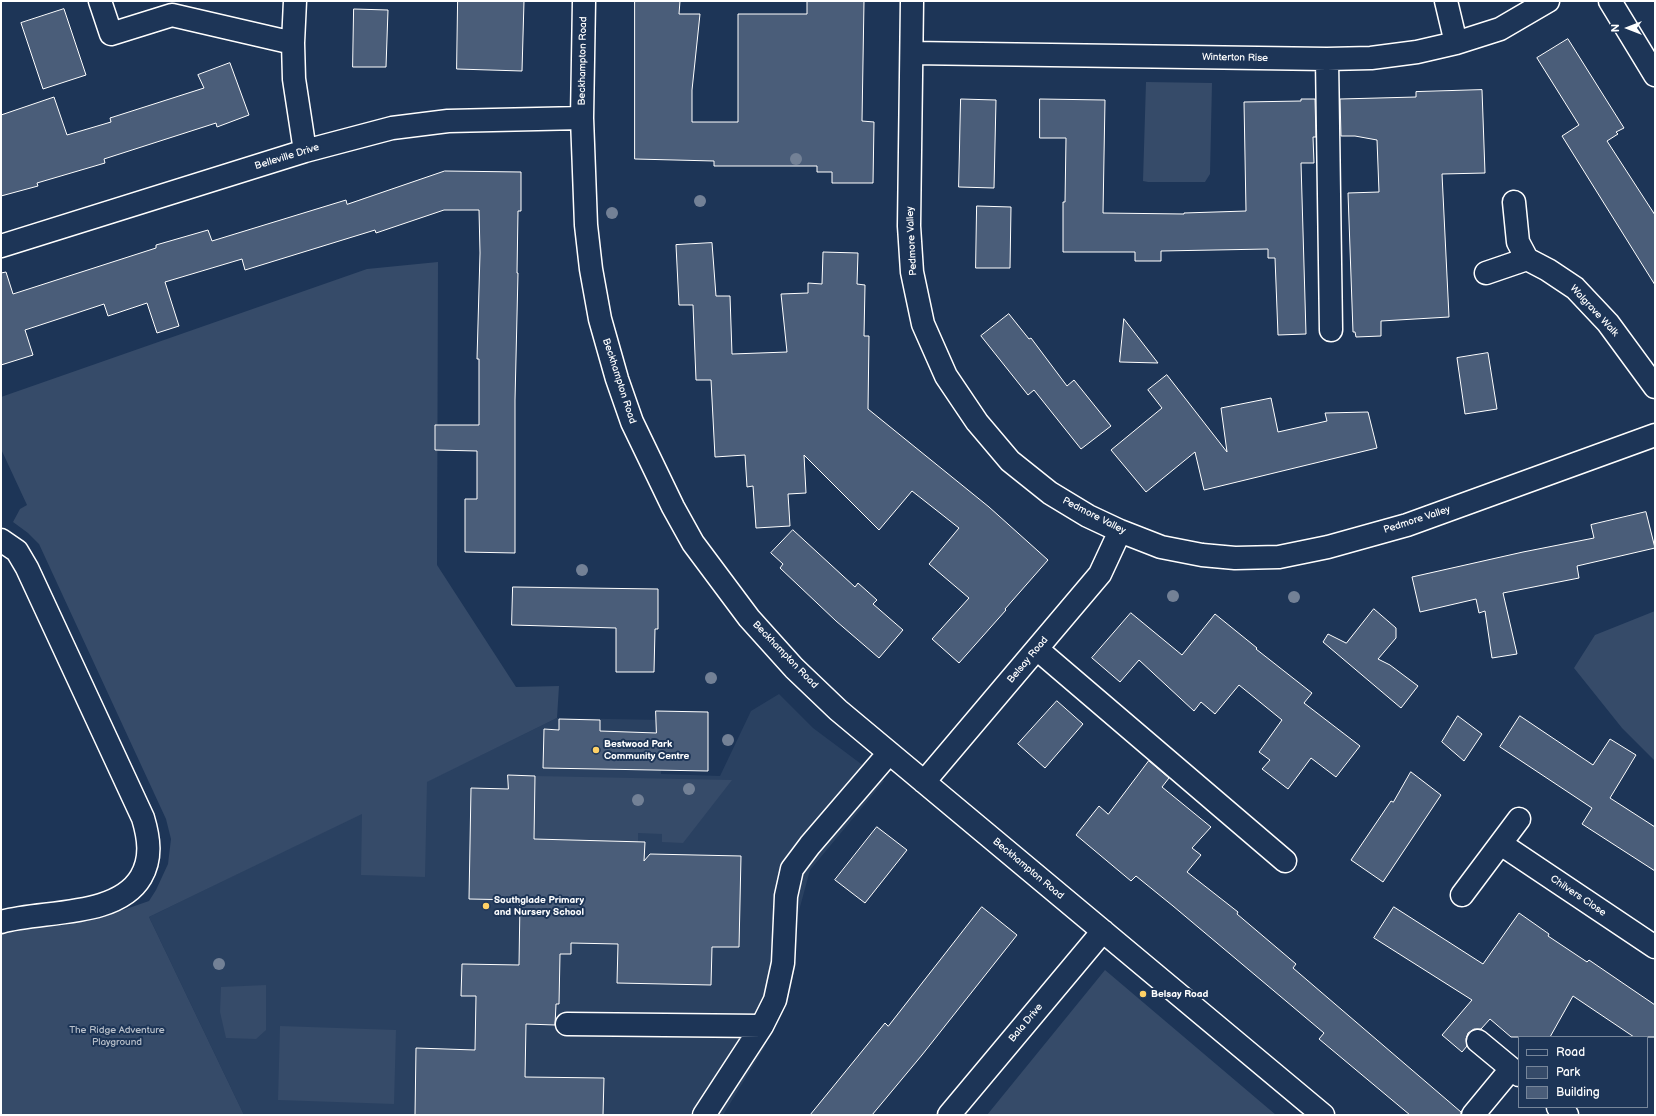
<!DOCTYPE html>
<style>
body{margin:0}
#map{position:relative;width:1656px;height:1116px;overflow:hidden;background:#1d3557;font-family:"Balsamiq Sans",sans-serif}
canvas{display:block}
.frame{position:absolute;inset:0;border:2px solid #fff;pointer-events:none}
.legend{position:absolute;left:1518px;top:1036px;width:130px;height:72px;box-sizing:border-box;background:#1d3557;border:1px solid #77869a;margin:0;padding:5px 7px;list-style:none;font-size:12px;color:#fff}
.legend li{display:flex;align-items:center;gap:8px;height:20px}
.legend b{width:20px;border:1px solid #77869a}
.north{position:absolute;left:1608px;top:8px;width:40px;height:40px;-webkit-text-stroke:3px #1d3557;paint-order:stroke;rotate:270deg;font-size:11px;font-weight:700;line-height:16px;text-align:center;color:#fff}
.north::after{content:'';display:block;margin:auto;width:14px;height:18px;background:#fff;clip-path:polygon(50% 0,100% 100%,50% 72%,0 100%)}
</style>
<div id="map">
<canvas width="1656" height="1116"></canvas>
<div class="frame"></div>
<ul class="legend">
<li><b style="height:5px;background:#1d3557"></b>Road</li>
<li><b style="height:11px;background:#364b69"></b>Park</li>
<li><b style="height:11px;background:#4a5d79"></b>Building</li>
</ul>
<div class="north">N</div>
</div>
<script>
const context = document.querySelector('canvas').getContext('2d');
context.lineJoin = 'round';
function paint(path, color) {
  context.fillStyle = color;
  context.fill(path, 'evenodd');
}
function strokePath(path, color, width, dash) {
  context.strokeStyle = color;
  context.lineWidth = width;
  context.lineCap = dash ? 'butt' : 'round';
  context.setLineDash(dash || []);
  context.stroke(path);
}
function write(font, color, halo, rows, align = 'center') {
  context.font = font + ' "Balsamiq Sans",sans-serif';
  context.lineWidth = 4;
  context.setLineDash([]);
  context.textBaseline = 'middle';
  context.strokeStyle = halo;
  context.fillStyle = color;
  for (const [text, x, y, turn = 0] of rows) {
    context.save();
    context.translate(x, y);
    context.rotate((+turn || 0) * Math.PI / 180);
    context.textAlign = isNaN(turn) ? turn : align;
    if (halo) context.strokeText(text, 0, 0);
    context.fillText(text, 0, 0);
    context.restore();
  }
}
paint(new Path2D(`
 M 779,694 L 813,728 L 884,781 L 810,870 L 793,933 L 789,985 L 764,1048 L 723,1115 L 244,1115 L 149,917 L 557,718 L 663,720 L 661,774 L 720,776 L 751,711 Z`), '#2a4161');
paint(new Path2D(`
 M 1146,82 L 1212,83 L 1210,174 L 1205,182 L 1148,182 L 1143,181 Z
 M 438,262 L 437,565 L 516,687 L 559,686 L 557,718 L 427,782 L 425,877 L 361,875 L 362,814 L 149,917 L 244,1115 L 1,1115 L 1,935 L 27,928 L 103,917 L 149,901 L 156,890 L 168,864 L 171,839 L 166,819 L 39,544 L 28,533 L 13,522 L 20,509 L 27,505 L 1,449 L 1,397 L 367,269 Z
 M 1655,611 L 1655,761 L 1622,728 L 1574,668 L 1595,635 Z
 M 535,776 L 732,780 L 683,843 L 662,842 L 662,834 L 638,833 L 638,842 L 534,839 Z
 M 1105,970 L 1276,1115 L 987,1115 Z
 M 266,985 L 266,1030 L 256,1039 L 226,1038 L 220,1012 L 221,987 Z
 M 280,1026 L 396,1030 L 394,1104 L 278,1100 Z`), '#364b69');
const building = new Path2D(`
 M 458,1 L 524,1 L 522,71 L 457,69 Z
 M 635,1 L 680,1 L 679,14 L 700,14 L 692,90 L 692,122 L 738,122 L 738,14 L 807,14 L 807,1 L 864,1 L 862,121 L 874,122 L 873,183 L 832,183 L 832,172 L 817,172 L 817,166 L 714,166 L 714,161 L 635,159 Z
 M 64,9 L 86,75 L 43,89 L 21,23 Z
 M 354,9 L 388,10 L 386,67 L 353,67 Z
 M 1568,39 L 1624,128 L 1616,132 L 1618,134 L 1607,141 L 1655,215 L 1655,285 L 1562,136 L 1579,125 L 1537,58 Z
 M 230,63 L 249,115 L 217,127 L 216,123 L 104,159 L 105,163 L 37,183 L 38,186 L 1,196 L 1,115 L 54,97 L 67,135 L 111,122 L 110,118 L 204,88 L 198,75 Z
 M 1482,90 L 1485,173 L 1442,174 L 1449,317 L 1381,321 L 1381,336 L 1356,337 L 1355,332 L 1353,332 L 1348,193 L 1379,192 L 1377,140 L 1355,136 L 1341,136 L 1340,99 L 1416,97 L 1416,92 Z
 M 961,99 L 996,100 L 994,188 L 959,187 Z
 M 1040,99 L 1105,100 L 1103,213 L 1184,214 L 1184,213 L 1246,211 L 1244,102 L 1301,101 L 1301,99 L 1315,99 L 1316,137 L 1313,137 L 1314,163 L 1301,163 L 1306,334 L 1278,335 L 1275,258 L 1268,258 L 1268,249 L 1161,251 L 1161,261 L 1135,261 L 1135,252 L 1063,252 L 1063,202 L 1065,202 L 1066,138 L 1040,138 Z
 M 445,171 L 521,172 L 521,211 L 518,211 L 517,273 L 518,273 L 515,400 L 515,553 L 465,552 L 465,499 L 477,499 L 477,451 L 435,450 L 435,425 L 479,425 L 479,359 L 477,359 L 480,253 L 479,210 L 444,210 L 376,233 L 375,230 L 245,270 L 242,259 L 165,282 L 179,326 L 157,333 L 147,303 L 108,316 L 104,304 L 25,330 L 33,355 L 1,365 L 1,273 L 6,272 L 13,294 L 156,248 L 156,245 L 208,230 L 212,241 L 346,200 L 347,204 Z
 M 977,206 L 1011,207 L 1010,268 L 976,268 Z
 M 712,243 L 716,296 L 730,296 L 732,354 L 787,352 L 781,294 L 808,293 L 808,283 L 822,284 L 823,252 L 858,253 L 857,284 L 865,285 L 864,336 L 869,336 L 868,409 L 989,507 L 1048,560 L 1005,609 L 1006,610 L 959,663 L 932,639 L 969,598 L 929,564 L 959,528 L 912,491 L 879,530 L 804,455 L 806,493 L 788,494 L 790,526 L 756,528 L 753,486 L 747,487 L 745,455 L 715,457 L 711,380 L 696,380 L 693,305 L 679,305 L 676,245 Z
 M 1009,314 L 1029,339 L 1031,338 L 1067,386 L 1074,380 L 1111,426 L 1081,449 L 1034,390 L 1028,395 L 981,336 Z
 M 1124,319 L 1158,363 L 1120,362 Z
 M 1488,353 L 1497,409 L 1465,414 L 1457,358 Z
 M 1167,375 L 1227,452 L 1221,408 L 1271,398 L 1278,432 L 1327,421 L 1325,413 L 1368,412 L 1377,448 L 1204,490 L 1195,452 L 1146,492 L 1111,450 L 1162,408 L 1148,390 Z
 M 1646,512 L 1655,548 L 1577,566 L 1579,578 L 1503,593 L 1517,654 L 1492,658 L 1485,611 L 1479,613 L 1476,599 L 1420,612 L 1412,577 L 1523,552 L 1594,538 L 1591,525 Z
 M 793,530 L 855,587 L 858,583 L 877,600 L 873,604 L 903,630 L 879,658 L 836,621 L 780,568 L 783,564 L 771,553 Z
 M 513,587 L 658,589 L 658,629 L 655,629 L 654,672 L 616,672 L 616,628 L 512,625 Z
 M 1374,609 L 1396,628 L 1396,638 L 1378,659 L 1390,665 L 1418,686 L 1401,708 L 1323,642 L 1328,634 L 1346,643 Z
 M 1131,613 L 1182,655 L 1215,614 L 1257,648 L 1256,649 L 1312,693 L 1304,703 L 1360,746 L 1336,777 L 1311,758 L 1288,789 L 1262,769 L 1270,760 L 1259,752 L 1282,720 L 1239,685 L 1215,714 L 1201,702 L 1194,711 L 1139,660 L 1120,682 L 1092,658 Z
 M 1057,701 L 1083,724 L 1045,768 L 1018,744 Z
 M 656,711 L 708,712 L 708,771 L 543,768 L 544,729 L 559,730 L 559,719 L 600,720 L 600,731 L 656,733 Z
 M 1458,716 L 1482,734 L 1464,761 L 1442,742 Z
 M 1520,716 L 1593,765 L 1610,739 L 1636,755 L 1610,798 L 1655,827 L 1655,871 L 1582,824 L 1592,808 L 1500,747 Z
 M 1149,761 L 1169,778 L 1162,787 L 1211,827 L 1192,848 L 1201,855 L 1187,872 L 1238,912 L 1237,914 L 1296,964 L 1293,968 L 1461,1112 L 1461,1115 L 1410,1115 L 1319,1039 L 1324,1033 L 1173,906 L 1136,876 L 1131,881 L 1076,835 L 1099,806 L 1108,814 Z
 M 1411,772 L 1441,795 L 1383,882 L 1351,860 L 1391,801 L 1393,802 Z
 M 508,775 L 535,776 L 534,839 L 645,842 L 644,861 L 650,854 L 741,856 L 739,947 L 712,947 L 711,985 L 617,983 L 618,944 L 571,943 L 571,954 L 560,954 L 559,1004 L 556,1004 L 555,1025 L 526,1024 L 525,1077 L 604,1078 L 603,1115 L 415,1115 L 416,1048 L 475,1050 L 476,996 L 461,996 L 462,964 L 519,965 L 520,900 L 469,899 L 471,788 L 508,789 Z
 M 877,827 L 907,850 L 865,903 L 835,880 Z
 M 982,907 L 1017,935 L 922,1055 L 872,1115 L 810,1115 L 885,1023 L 888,1026 Z
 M 1394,907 L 1483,964 L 1519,913 L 1549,934 L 1548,936 L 1587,962 L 1589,960 L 1655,1005 L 1655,1037 L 1634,1037 L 1573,996 L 1550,1037 L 1511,1037 L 1490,1019 L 1481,1029 L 1474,1029 L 1468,1033 L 1466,1039 L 1467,1046 L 1462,1052 L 1442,1035 L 1472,1000 L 1374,938 Z`);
paint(building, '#4a5d79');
strokePath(building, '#fff', 1);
const minor = new Path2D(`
 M 100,1 L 111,34 L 172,15 L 293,43
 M 295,1 L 293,43 L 294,79 L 305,151
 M 584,1 L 582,118 L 586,225 L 591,269 L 600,319 L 617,379 L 632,422 L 673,507 L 693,543 L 749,618 L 794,668 L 838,710 L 1323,1115
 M 912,1 L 909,226 L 912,272 L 923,324 L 946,376 L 977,422 L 1010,461 L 1050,493 L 1088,516 L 1120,531 L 1161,547 L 1202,555 L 1235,558 L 1279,557 L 1328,547 L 1407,525 L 1655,435
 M 1446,1 L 1456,43
 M 1610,1 L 1655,75
 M 912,53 L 1327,59 L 1371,58 L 1417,52 L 1456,43 L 1500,29 L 1548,1
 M 1327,59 L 1331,330
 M 1514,202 L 1518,242 L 1527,259 L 1548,270 L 1575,288 L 1608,323 L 1655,387
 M 1,246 L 305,151 L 392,128 L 448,121 L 582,118
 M 1486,273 L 1527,259
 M 1,540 L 17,551 L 27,568 L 143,818 C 149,838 152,858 141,877 C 117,918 42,910 1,922
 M 1037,649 L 1285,861
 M 924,782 L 1100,574 L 1120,531
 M 1501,844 L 1655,947
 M 1462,895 L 1519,819
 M 567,1024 L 762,1026 L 775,1000 L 783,963 L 786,896 L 792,869 L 810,845 L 889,753
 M 1478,1041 L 1519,1075
 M 1558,1107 L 1567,1115
 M 704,1115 L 762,1026
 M 949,1115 L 1103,931
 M 1473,1115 L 1511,1069`);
strokePath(minor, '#fff', 25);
strokePath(minor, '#1d3557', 22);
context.fillStyle = '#738196';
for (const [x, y] of [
 [796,159],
 [700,201],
 [612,213],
 [582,570],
 [1173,596],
 [1294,597],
 [711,678],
 [728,740],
 [689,789],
 [638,800],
 [219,964]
]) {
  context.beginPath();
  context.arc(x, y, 6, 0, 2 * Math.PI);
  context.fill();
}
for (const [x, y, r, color] of [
 [596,750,4,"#ffd166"],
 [486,906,4,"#ffd166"],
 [1143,994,4,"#ffd166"]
]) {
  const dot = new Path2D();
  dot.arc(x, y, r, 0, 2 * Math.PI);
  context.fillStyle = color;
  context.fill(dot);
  strokePath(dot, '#1d3557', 1.5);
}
write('10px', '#fff', '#1d3557', [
 ["Winterton Rise",1235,58,1],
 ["Beckhampton Road",583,61,-89],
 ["Belleville Drive",287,157,-17],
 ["Pedmore Valley",912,241,-93],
 ["Walgrave Walk",1594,311,47],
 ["Beckhampton Road",619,381,72],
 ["Pedmore Valley",1094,516,27],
 ["Pedmore Valley",1417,520,-18],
 ["Beckhampton Road",785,655,46],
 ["Belsay Road",1028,660,-50],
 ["Beckhampton Road",1028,869,40],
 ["Chilvers Close",1578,896,34],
 ["Bala Drive",1026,1023,-50]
]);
write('bold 10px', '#fff', '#1d3557', [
 ["Bestwood Park",604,744],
 ["Community Centre",604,756],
 ["Southglade Primary",494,900],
 ["and Nursery School",494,912],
 ["Belsay Road",1151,994]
], 'left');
write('10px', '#b9c0ca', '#1d3557', [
 ["The Ridge Adventure",117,1030],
 ["Playground",117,1042]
]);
</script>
